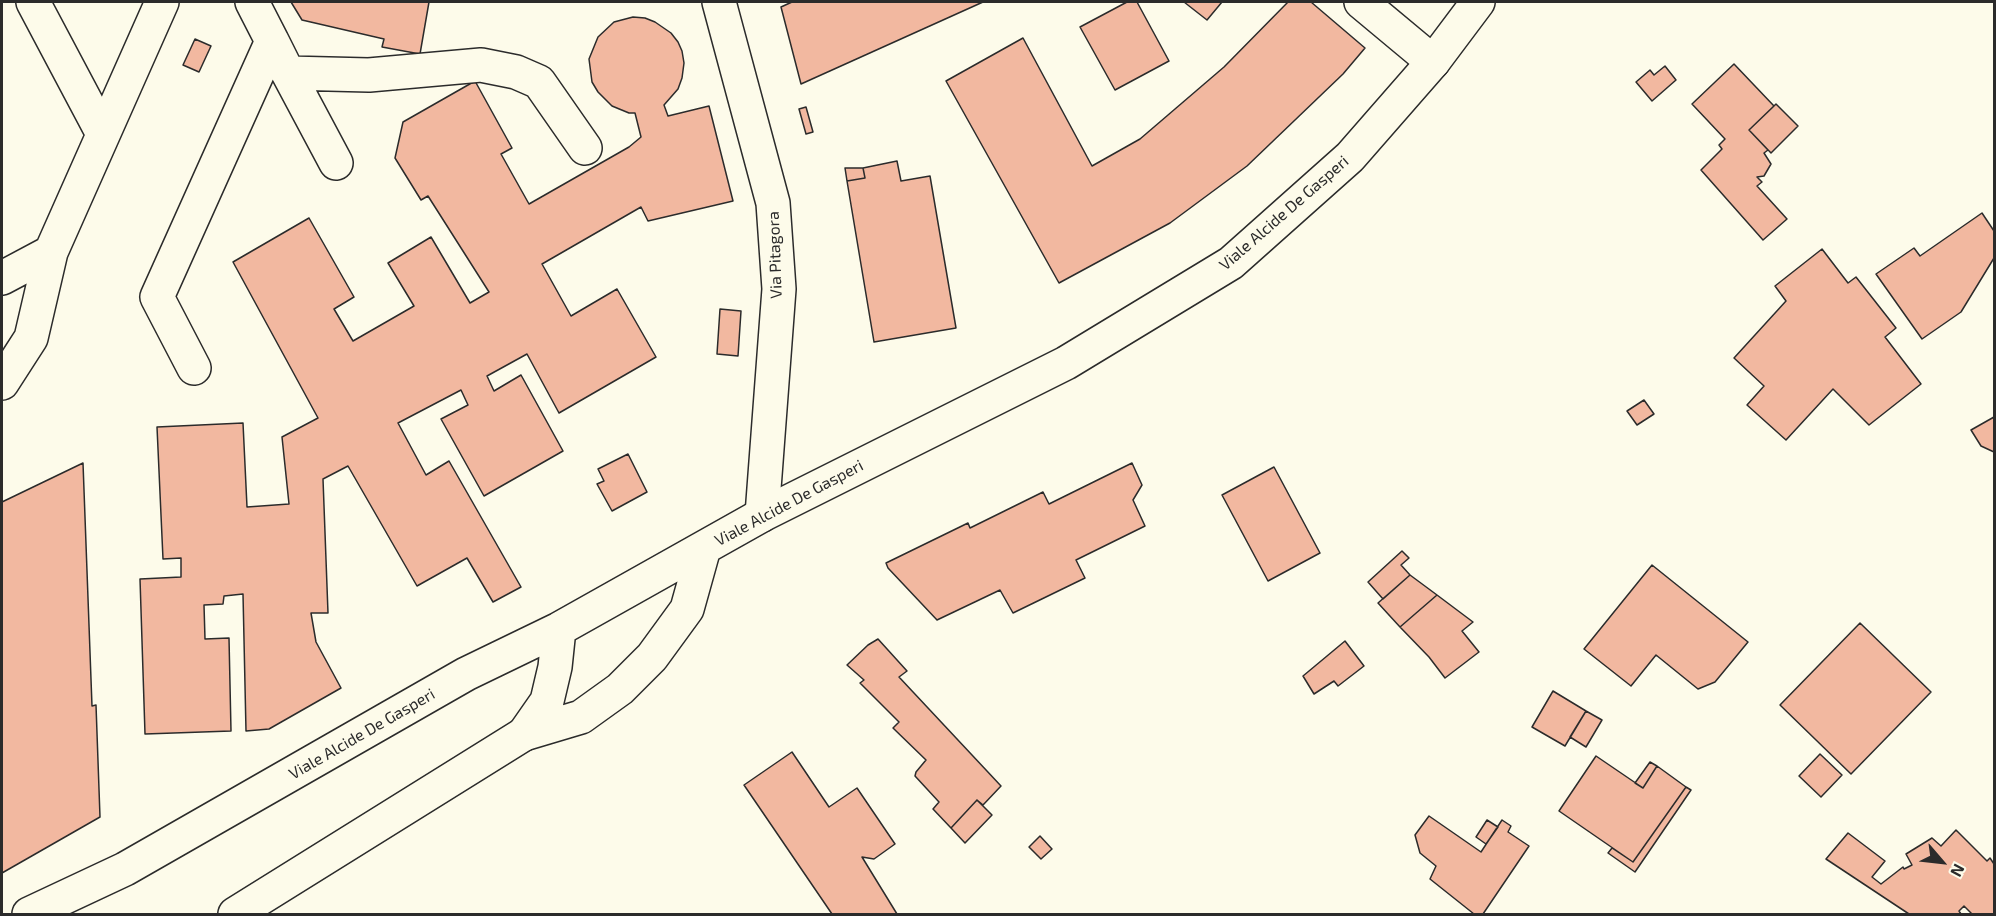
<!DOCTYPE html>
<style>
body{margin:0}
#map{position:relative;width:1996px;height:916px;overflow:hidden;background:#fdfbea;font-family:"Exo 2",sans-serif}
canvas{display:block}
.frame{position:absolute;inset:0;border:3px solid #2b2b2b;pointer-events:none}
.north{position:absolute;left:1912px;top:832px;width:60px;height:60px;-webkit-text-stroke:4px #fdfbea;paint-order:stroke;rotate:118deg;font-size:16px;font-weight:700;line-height:24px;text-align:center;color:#2b2b2b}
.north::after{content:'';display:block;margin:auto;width:21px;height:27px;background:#2b2b2b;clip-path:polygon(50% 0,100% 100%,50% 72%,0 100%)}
</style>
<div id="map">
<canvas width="1996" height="916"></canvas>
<div class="frame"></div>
<div class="north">N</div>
</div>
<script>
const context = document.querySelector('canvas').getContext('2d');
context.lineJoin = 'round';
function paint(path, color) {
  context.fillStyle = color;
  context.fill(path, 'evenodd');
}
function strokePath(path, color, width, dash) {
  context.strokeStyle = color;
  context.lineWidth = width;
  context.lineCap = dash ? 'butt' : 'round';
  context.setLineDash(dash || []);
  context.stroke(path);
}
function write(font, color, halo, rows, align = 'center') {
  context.font = font + ' "Exo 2",sans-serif';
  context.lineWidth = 4.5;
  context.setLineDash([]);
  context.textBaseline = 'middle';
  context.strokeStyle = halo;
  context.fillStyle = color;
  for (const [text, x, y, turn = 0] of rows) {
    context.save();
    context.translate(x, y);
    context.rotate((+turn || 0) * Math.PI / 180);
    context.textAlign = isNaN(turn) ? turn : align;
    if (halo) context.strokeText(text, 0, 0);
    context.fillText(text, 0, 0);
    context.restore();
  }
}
const building = new Path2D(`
 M 291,2 L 429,2 L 420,54 L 382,47 L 384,39 L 302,20 Z
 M 792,2 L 983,2 L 801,84 L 781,7 Z
 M 1127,2 L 1137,2 L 1169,61 L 1115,90 L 1080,27 Z
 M 1184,2 L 1222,2 L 1207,20 Z
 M 1288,2 L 1311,2 L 1365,48 L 1343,74 L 1247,166 L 1170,223 L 1059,283 L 946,81 L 1023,38 L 1092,166 L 1140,139 L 1224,67 Z
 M 633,17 L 645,18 L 655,22 L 671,33 L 678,42 L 682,51 L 684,63 L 682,78 L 678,89 L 664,105 L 668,116 L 709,106 L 733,201 L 648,221 L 641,207 L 542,264 L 571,316 L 617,289 L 656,357 L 559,413 L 527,354 L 487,376 L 494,391 L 521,375 L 563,451 L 484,496 L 441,419 L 468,405 L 461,390 L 398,423 L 426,475 L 449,461 L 521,587 L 493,602 L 467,558 L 417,586 L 348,466 L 323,479 L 328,613 L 311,613 L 316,642 L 341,688 L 269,729 L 246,731 L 243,594 L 224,596 L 223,604 L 204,605 L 205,639 L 229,638 L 231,731 L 145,734 L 140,579 L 181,577 L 181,558 L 163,559 L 157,427 L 243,423 L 247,507 L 289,504 L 282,437 L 318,418 L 233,262 L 309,218 L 354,297 L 334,309 L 353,341 L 414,306 L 388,263 L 431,237 L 470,303 L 489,292 L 428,196 L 421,200 L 395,158 L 403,122 L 475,81 L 512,148 L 501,154 L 529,204 L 629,147 L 641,137 L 635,113 L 629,113 L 612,106 L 598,92 L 592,82 L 589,59 L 598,37 L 614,22 Z
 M 195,39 L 211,46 L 199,72 L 183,65 Z
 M 1734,64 L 1774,106 L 1749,130 L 1768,150 L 1764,153 L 1771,164 L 1764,176 L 1757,177 L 1762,182 L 1757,186 L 1787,219 L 1763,240 L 1701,170 L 1722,149 L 1719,145 L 1725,139 L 1692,104 Z
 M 1665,66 L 1676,80 L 1652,101 L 1636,82 L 1650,70 L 1654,75 Z
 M 1776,104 L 1798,126 L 1771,153 L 1749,130 Z
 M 806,107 L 813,132 L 806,134 L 799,109 Z
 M 897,161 L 901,181 L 930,176 L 956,328 L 874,342 L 847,181 L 865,178 L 863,168 Z
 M 845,168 L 863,168 L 865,178 L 847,181 Z
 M 1982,213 L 1994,231 L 1994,258 L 1961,312 L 1922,339 L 1876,274 L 1914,248 L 1920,256 Z
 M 1822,249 L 1848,283 L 1856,277 L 1896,328 L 1885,337 L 1921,384 L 1869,425 L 1833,389 L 1786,440 L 1747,405 L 1764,386 L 1734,358 L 1786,301 L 1775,286 Z
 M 720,309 L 741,311 L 738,356 L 717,354 Z
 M 1644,400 L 1654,414 L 1637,425 L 1627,411 Z
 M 1994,417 L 1994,452 L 1981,446 L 1971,430 Z
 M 628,454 L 647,492 L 612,511 L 597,484 L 604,481 L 598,469 Z
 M 83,463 L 92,706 L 96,705 L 100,817 L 2,873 L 2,502 Z
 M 1132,463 L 1142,485 L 1133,500 L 1145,526 L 1076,560 L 1085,578 L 1013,613 L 1000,590 L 937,620 L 888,568 L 886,563 L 968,523 L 970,528 L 1043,492 L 1049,504 Z
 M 1274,467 L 1320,553 L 1268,581 L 1222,495 Z
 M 1402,551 L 1409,558 L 1401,565 L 1410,575 L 1383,599 L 1368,582 Z
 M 1652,565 L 1748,642 L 1715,682 L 1698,689 L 1656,655 L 1631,686 L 1584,649 Z
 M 1410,575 L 1437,595 L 1400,627 L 1378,603 Z
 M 1437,595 L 1473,622 L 1462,631 L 1479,652 L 1445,678 L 1429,657 L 1400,627 Z
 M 1860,623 L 1931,692 L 1851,774 L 1780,705 Z
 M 878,639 L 907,671 L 899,677 L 1001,786 L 983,805 L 977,800 L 951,828 L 933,809 L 939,802 L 915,776 L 916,772 L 926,760 L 893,728 L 899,722 L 860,683 L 864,680 L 847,665 L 868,645 Z
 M 1345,641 L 1364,666 L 1338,686 L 1334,681 L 1314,694 L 1303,676 Z
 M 1553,691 L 1586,711 L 1565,746 L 1532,727 Z
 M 1586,711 L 1602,720 L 1586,747 L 1570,737 Z
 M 792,752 L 829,807 L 857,788 L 895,844 L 874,859 L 862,857 L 897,914 L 832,914 L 744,785 Z
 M 1820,754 L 1842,775 L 1821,797 L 1799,776 Z
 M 1596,756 L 1643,788 L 1657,766 L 1686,787 L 1633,862 L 1559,811 Z
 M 1650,762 L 1657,766 L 1643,788 L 1635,783 Z
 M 1686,787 L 1691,790 L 1635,872 L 1608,853 L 1612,848 L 1633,862 Z
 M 977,800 L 992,815 L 965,843 L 951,828 Z
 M 1429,816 L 1481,852 L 1502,820 L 1511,826 L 1508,832 L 1529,846 L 1483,914 L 1474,914 L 1430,879 L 1436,866 L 1420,853 L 1415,835 Z
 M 1487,820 L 1498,827 L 1486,844 L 1476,837 Z
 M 1956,830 L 1987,861 L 1990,858 L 1994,864 L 1994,914 L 1972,914 L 1964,906 L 1959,911 L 1961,914 L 1909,914 L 1826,859 L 1848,833 L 1885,861 L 1872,877 L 1881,884 L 1903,867 L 1904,869 L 1912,865 L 1906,854 L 1932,838 L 1941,846 Z
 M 1040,836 L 1052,849 L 1041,859 L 1029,847 Z`);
paint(building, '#f2b8a0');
strokePath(building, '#2b2b2b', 1.5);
const minor = new Path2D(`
 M 33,2 L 103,134
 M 719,2 L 773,203 L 779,289 L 762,515
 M 1361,2 L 1433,62
 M 272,41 L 288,73 L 369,75 L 481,65 L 516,72 L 539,82 L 585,148
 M 288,73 L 336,163
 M 2,278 L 51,252
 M 194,368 L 157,297 L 272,41 L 252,2
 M 2,383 L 31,338 L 51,252 L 162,2`);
const secondary = new Path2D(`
 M 235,914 L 524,734`);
const primary = new Path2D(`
 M 524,734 L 581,717 L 620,689 L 652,657 L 687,609 L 704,548
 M 524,734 L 547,701 L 555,667 L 559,629
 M 29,914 L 125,869 L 466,674 L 559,629 L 762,515 L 1066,363 L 1231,263 L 1350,157 L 1433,62 L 1478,2`);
strokePath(minor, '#2b2b2b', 36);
strokePath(secondary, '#2b2b2b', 36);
strokePath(primary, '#2b2b2b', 36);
strokePath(minor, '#fdfbea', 33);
strokePath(secondary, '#fdfbea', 33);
strokePath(primary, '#fdfbea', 33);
write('16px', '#2b2b2b', '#fdfbea', [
 ["Viale Alcide De Gasperi",1284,213,-41],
 ["Via Pitagora",775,255,-92],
 ["Viale Alcide De Gasperi",789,503,-28],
 ["Viale Alcide De Gasperi",362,734,-30]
]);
</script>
